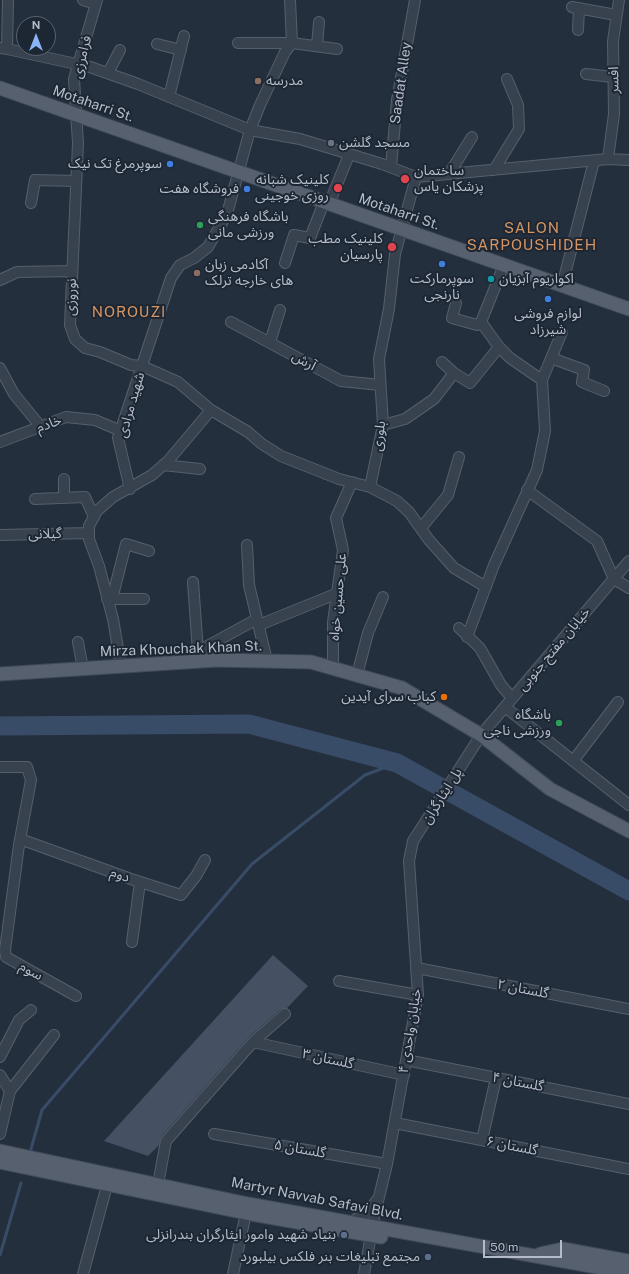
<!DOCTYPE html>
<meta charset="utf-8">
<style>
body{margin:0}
#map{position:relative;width:629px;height:1274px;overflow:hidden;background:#242f3e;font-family:"Public Sans",sans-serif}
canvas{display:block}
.north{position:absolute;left:16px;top:16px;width:40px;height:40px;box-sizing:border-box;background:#1d2633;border:1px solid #59626f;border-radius:50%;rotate:0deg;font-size:11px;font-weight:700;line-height:16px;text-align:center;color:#b4bcc9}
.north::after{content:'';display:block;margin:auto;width:14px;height:18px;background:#8ab4f8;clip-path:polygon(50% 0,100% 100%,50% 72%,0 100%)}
.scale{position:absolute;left:483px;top:1240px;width:79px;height:18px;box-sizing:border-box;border:2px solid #b4bcc9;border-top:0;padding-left:5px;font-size:12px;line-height:14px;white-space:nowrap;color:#b4bcc9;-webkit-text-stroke:3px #1d2633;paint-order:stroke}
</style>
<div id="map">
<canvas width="629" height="1274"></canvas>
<div class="north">N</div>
<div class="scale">50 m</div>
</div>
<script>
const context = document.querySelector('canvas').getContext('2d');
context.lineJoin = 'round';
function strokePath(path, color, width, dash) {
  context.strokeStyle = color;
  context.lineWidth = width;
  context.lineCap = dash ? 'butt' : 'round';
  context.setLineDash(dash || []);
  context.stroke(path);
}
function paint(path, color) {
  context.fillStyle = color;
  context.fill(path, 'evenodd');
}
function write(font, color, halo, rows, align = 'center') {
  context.font = font + ' "Public Sans","Noto Sans Arabic",sans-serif';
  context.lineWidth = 4;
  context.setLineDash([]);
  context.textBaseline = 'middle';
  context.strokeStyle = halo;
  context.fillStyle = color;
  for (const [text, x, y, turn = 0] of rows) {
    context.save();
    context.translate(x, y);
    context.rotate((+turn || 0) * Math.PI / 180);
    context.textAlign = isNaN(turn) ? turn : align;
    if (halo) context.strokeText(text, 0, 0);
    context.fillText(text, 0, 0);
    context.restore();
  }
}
strokePath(new Path2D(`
 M 31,1149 L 42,1110 L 252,864 L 365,775 L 397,763
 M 0,1255 L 21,1183`), '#394c67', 3);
strokePath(new Path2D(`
 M 0,726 L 249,724 L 397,763 L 629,891`), '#394c67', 19);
paint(new Path2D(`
 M 273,955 L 308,986 L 287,1008 L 281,1009 L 248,1038 L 161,1137 L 159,1145 L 148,1156 L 104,1141 Z`), '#455162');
const minor = new Path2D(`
 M 83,0 L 96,4
 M 97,0 L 74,79 L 78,143 L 70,325 L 75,339 L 85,348 L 100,352 L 131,365 L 142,366 L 178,382 L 211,410 L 168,461 L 152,475 L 113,497 L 97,511 L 89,526 L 89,539 L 99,566 L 113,619 L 121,666
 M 572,7 L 616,15
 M 578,30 L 579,8
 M 238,43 L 292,43 L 337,49
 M 157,44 L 181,50
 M 317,46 L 319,22
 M 0,48 L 7,49 L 8,0
 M 7,49 L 90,67 L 138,84 L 250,130 L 300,139 L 382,164 L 416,177 L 608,159 L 629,160
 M 108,73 L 120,50
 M 586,74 L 613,77
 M 169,97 L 184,36
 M 608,159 L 614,114 L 613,41 L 619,0
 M 391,167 L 397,100 L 415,0
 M 494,170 L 519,129 L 518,105 L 507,79
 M 449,174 L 472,137
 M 31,203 L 35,180 L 76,181
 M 329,204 L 349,155
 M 285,263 L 294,235 L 310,238 L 324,202
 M 0,280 L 17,272 L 72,271
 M 562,286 L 594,161
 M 456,303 L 452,318 L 477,325 L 481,322
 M 231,322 L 341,381 L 380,385
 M 481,322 L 499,347 L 510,358 L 542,380
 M 481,322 L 504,265
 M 270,342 L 280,310
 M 551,358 L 584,370 L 582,382 L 604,391
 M 442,362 L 454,373 L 470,383 L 499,347
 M 0,368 L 14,394 L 41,427
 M 211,410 L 248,432 L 262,444 L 281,456 L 339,479 L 370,487 L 397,501 L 409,512 L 429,540 L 454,568 L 486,587
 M 383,425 L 405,419 L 434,399 L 454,373
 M 0,442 L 66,417 L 95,420 L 121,431
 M 163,465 L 200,469
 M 64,479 L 64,498
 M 370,487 L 383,425 L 379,359 L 389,309 L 395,254 L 416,177
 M 130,489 L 118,438 L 171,278 L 180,265 L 194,258 L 208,247 L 227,214 L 250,130 L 260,105 L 285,52 L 292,43 L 290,0
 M 527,490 L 597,541 L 614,579 L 629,588
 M 35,499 L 85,497 L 94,517
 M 421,528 L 448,495 L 459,457
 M 0,535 L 89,533
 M 247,545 L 249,585 L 267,661
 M 193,582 L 198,652
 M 107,599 L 144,599
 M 112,599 L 126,544 L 149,551
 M 259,625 L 338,593
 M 459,628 L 480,648 L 501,685 L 512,698
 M 467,637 L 494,565 L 537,470 L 545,431 L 542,380 L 562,332
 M 78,642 L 83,669
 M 180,661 L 257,619
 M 333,668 L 333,622 L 343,550 L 336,518 L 352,482
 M 357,675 L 368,633 L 383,597
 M 505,707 L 629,805
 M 573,761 L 618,702
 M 0,767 L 27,767 L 31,780 L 19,845 L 5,950 L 6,957 L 76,996
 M 20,839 L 131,879 L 181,895 L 196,876 L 205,860
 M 132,942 L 140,882
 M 417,968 L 629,1009
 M 339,981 L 418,995
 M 253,1042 L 404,1075
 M 0,1057 L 19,1020 L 31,1010
 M 406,1060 L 629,1104
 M 0,1075 L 10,1091
 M 395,1123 L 629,1169
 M 0,1134 L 10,1091 L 54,1035
 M 214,1134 L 387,1164
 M 482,1140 L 496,1078
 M 158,1184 L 166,1141 L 253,1042 L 285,1014
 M 351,1222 L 368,1212 L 376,1201
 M 372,1226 L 387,1164 L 418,995 L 409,861 L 413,841 L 481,735 L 629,561
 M 83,1274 L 109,1178
 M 233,1274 L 246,1213
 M 364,1274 L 371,1235`);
const major = new Path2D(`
 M 0,88 L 629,309
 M 0,674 L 217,660 L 311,662 L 402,688 L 481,735 L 550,789 L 629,831
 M 0,1151 L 248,1204 L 629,1273
 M 0,1162 L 246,1213 L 381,1237
 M 540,1254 L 563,1249 L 629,1261`);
strokePath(minor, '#565f6c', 12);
strokePath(major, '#414a57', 15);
strokePath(minor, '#38414e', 10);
strokePath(major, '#56606e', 13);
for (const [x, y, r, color] of [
 [258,81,4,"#8d6e63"],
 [331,143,4,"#6b7280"],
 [170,164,4,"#3f7fe0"],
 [405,179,5,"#e0444e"],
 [338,188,5,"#e0444e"],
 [247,189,4,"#3f7fe0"],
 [200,225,4,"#2e9e5b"],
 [392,247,5,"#e0444e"],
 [442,264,4,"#3f7fe0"],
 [197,273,4,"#8d6e63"],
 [491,279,4,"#0f9aa8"],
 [548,299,4,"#3f7fe0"],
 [444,697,4,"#e8710a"],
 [559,723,4,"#2e9e5b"],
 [344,1235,4,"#5c6f8a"],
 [428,1257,4,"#5c6f8a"]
]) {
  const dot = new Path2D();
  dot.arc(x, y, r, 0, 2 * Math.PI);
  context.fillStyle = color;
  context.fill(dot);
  strokePath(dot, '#1d2633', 1.5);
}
write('14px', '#b4bcc9', '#1d2633', [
 ["فرامرزی",82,57,-76],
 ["افسر",614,80,-91],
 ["Saadat Alley",401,83,-82],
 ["Motaharri St.",93,104,19],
 ["Motaharri St.",399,212,19],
 ["نوروزی",71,297,-88],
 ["آرش",304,361,29],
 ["شهید مرادی",131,405,-74],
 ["خادم",49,424,-20],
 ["بلوری",379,436,-82],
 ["گیلانی",45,534,-1],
 ["علی حسین خواه",338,597,-85],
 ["Mirza Khouchak Khan St.",181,649,-2],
 ["خیابان مفتح جنوبی",554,649,-50],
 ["پل ایثارگران",442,796,-58],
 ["دوم",120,875,19],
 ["سوم",31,971,29],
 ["گلستان ۲",523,989,11],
 ["خیابان واحدی ۴",410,1031,-81],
 ["گلستان ۳",328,1059,12],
 ["گلستان ۴",518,1082,11],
 ["گلستان ۶",512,1146,11],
 ["گلستان ۵",300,1149,10],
 ["Martyr Navvab Safavi Blvd.",317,1199,11]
]);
write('14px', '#b4bcc9', '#1d2633', [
 ["مدرسه",266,81,"left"],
 ["مسجد گلشن",339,143,"left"],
 ["سوپرمرغ تک نیک",162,164],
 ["ساختمان",414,171,"left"],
 ["پزشکان یاس",414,187,"left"],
 ["کلینیک شبانه",329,180],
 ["روزی خوجینی",329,196],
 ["فروشگاه هفت",239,189],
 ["باشگاه فرهنگی",208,217,"left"],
 ["ورزشی مانی",208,233,"left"],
 ["کلینیک مطب",383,239],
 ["پارسیان",383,255],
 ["آکادمی زبان",205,265,"left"],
 ["های خارجه ترلک",205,281,"left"],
 ["سوپرمارکت",442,279,"center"],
 ["نارنجی",442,295,"center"],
 ["اکواریوم آبزیان",499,279,"left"],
 ["لوازم فروشی",548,314,"center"],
 ["شیرزاد",548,330,"center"],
 ["کباب سرای آیدین",436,697],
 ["باشگاه",551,715],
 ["ورزشی ناجی",551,731],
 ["بنیاد شهید وامور ایثارگران بندرانزلی",336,1235],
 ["مجتمع تبلیغات بنر فلکس بیلبورد",420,1257]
], 'right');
context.letterSpacing = '1px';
write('15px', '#d59563', '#1d2633', [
 ["SALON",532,228],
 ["SARPOUSHIDEH",532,245],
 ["NOROUZI",129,312]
]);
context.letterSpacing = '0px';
</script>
